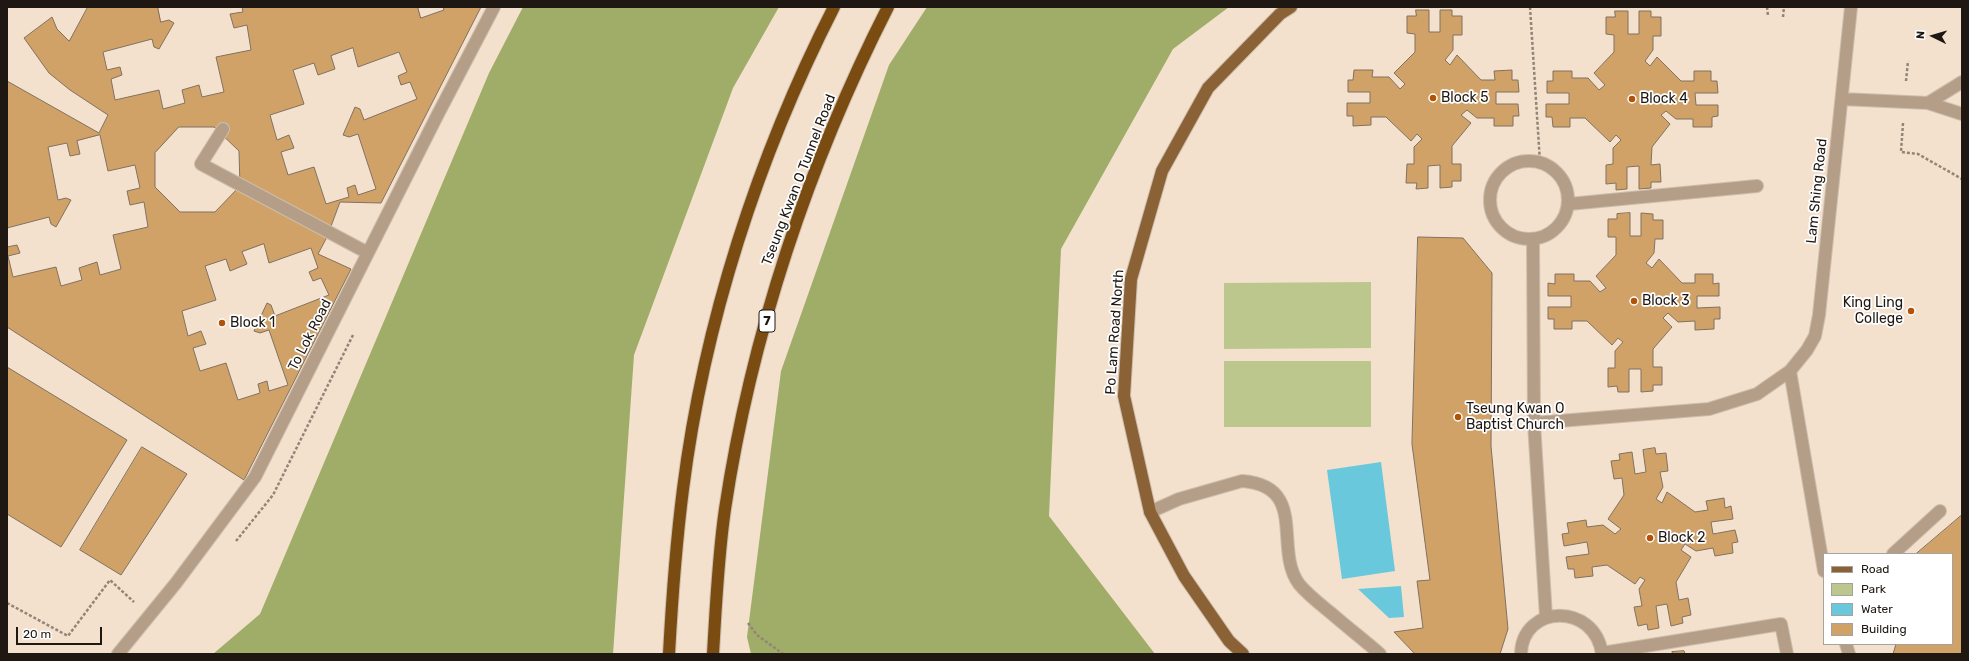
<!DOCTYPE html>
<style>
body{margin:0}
#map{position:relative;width:1969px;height:661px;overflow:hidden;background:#f3e1ce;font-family:Rubik,sans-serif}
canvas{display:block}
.frame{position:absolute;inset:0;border:8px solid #1f1812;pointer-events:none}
.legend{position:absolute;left:1823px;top:553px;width:130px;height:92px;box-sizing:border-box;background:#fff;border:1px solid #a5a3a0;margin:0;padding:5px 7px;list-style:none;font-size:12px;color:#1f1812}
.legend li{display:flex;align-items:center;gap:8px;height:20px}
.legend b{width:20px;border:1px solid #a5a3a0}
.north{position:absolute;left:1913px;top:16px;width:40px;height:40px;-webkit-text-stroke:3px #fff;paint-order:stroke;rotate:275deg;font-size:11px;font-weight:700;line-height:16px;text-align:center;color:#1f1812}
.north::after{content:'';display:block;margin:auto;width:14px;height:18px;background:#1f1812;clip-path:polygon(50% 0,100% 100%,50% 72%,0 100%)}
.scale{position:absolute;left:16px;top:627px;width:86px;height:18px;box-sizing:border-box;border:2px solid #1f1812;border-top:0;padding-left:5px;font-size:12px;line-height:14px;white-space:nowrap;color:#1f1812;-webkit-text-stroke:3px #fff;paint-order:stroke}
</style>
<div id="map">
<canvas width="1969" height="661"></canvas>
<div class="frame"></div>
<ul class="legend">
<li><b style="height:5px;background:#8a6236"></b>Road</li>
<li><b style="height:11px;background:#bcc78e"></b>Park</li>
<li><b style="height:11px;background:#69c8db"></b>Water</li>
<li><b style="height:11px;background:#d1a268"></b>Building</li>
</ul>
<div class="north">N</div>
<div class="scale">20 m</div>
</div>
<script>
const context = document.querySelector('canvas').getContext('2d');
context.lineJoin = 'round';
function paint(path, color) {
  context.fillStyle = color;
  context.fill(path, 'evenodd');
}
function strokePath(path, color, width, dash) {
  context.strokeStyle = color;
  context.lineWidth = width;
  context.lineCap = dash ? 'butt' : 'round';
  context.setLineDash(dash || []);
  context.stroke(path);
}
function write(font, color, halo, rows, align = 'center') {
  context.font = font + ' Rubik,sans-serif';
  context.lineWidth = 3.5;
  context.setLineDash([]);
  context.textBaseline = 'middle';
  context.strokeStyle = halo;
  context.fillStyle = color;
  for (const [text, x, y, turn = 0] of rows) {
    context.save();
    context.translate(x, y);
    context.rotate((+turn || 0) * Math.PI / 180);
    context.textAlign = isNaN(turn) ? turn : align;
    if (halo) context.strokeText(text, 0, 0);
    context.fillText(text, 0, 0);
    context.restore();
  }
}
paint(new Path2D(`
 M 1371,282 L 1371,348 L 1224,349 L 1224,283 Z
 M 1224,361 L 1371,361 L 1371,427 L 1224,427 Z`), '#bcc78e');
paint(new Path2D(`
 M 523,7 L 779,7 L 733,88 L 634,355 L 613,654 L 213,654 L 260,614 L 489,73 Z
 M 927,7 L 1229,7 L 1173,49 L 1061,249 L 1049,516 L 1155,654 L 751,654 L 747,637 L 781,371 L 889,65 Z`), '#a0ad68');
paint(new Path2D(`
 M 1381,462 L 1395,571 L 1342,579 L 1327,470 Z
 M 1401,586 L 1404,617 L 1389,618 L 1358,589 Z`), '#69c8db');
const building = new Path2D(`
 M 88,7 L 481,7 L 381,203 L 340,202 L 327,237 L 318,254 L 351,269 L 244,480 L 7,327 L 7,81 L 99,133 L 108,115 L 70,90 L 49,73 L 24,38 L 52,17 L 57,29 L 69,41 ZM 179,127 L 214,127 L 239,151 L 240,186 L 215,212 L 180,212 L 155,187 L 155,153 Z
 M 158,7 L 242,7 L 243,12 L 230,14 L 234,28 L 247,25 L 251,50 L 216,57 L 224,92 L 202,97 L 199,85 L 182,90 L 185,103 L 163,109 L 159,90 L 115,100 L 111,79 L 122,75 L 120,67 L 107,70 L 103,52 L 152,39 L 154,47 L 159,49 L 174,23 L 169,20 L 161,22 Z
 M 418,7 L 443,7 L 444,10 L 421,18 Z
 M 1416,10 L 1429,10 L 1429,32 L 1440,32 L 1440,10 L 1452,10 L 1452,16 L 1462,16 L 1462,35 L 1453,35 L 1453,50 L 1445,60 L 1450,65 L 1457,55 L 1481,80 L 1495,80 L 1494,71 L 1512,70 L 1512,80 L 1518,80 L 1519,92 L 1496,92 L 1496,104 L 1518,104 L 1519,116 L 1513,116 L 1513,126 L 1494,126 L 1494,118 L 1477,118 L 1467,110 L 1461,115 L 1471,123 L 1452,146 L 1452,164 L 1461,164 L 1461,181 L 1452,181 L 1452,187 L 1440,188 L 1440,165 L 1428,166 L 1428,188 L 1416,189 L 1417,183 L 1406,183 L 1407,164 L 1414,164 L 1414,147 L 1422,139 L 1417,134 L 1411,141 L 1386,117 L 1371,117 L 1371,125 L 1353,126 L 1353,116 L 1347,116 L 1347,103 L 1370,103 L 1370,92 L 1348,92 L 1348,80 L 1353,80 L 1354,70 L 1373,70 L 1372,77 L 1389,77 L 1400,89 L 1405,84 L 1394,73 L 1415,52 L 1415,34 L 1407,33 L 1407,16 L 1416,16 Z
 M 1615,11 L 1628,11 L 1628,34 L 1639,34 L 1639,11 L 1651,11 L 1651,17 L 1661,17 L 1661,36 L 1653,36 L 1653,50 L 1645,61 L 1650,66 L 1657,57 L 1681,81 L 1694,81 L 1694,71 L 1711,71 L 1711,81 L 1717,81 L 1718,93 L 1695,93 L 1696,105 L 1718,105 L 1718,116 L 1712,117 L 1712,127 L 1693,127 L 1693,119 L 1676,119 L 1666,111 L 1661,115 L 1670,124 L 1652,147 L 1651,165 L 1660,164 L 1661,182 L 1651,182 L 1651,188 L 1639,189 L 1639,166 L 1627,167 L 1627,189 L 1616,190 L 1616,183 L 1606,184 L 1606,165 L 1613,164 L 1613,148 L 1621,140 L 1616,135 L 1610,142 L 1585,118 L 1570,118 L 1570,127 L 1553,127 L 1552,117 L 1546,117 L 1546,104 L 1569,104 L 1569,93 L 1547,93 L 1547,81 L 1553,81 L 1553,71 L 1572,71 L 1572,78 L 1588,78 L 1599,90 L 1605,85 L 1594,73 L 1614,52 L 1614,35 L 1606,34 L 1606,17 L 1615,17 Z
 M 353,48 L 358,67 L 399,52 L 407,72 L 398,76 L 401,85 L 410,82 L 417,99 L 364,120 L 360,109 L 355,107 L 343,135 L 349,137 L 358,134 L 376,189 L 358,195 L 355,185 L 347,188 L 349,197 L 326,204 L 314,167 L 288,175 L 281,152 L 294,148 L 289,135 L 277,140 L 270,115 L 304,104 L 293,70 L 314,63 L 318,75 L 335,69 L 331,56 Z
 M 100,135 L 108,171 L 135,165 L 140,188 L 127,191 L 130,205 L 144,202 L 148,227 L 113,235 L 121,269 L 100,275 L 97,262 L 79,268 L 82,280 L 61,286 L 56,267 L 13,277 L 8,256 L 20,253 L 17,245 L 7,247 L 7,228 L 49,217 L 51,224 L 56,227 L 71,200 L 66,198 L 58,200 L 48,147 L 67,143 L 70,156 L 80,154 L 77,141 Z
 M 1630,213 L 1630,236 L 1641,236 L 1641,213 L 1653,214 L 1653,220 L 1663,220 L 1663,239 L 1655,239 L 1654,253 L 1646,263 L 1652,268 L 1659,259 L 1682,283 L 1695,283 L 1695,274 L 1713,274 L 1713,284 L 1719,283 L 1719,296 L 1697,296 L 1697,308 L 1720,307 L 1720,319 L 1714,319 L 1714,329 L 1695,330 L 1695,321 L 1678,322 L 1668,313 L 1663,318 L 1672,327 L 1653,349 L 1653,367 L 1662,367 L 1662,385 L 1653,385 L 1653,391 L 1641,392 L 1641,369 L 1629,369 L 1629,392 L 1618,392 L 1617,386 L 1608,387 L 1608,368 L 1615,368 L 1615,351 L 1623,342 L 1618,338 L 1612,345 L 1587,321 L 1572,321 L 1572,329 L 1554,329 L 1554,319 L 1548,319 L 1548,307 L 1571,307 L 1571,296 L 1548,296 L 1548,283 L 1555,284 L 1555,274 L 1574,274 L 1574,281 L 1590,281 L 1600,292 L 1606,288 L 1596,276 L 1616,255 L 1616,237 L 1608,237 L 1608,219 L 1617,219 L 1617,214 Z
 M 1418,237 L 1463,238 L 1492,273 L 1491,446 L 1508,629 L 1500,654 L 1415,654 L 1394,632 L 1423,628 L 1417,581 L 1430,580 L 1412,444 Z
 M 264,244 L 269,263 L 311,248 L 318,268 L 309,272 L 313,281 L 321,278 L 329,295 L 275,316 L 271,305 L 267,303 L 254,331 L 260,333 L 269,330 L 288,385 L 269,391 L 267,381 L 258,384 L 260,393 L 238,400 L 226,363 L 200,371 L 193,348 L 206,344 L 201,331 L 188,336 L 182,311 L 216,300 L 205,266 L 226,259 L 230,271 L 247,264 L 242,252 Z
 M 7,367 L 127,440 L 61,547 L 7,514 Z
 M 142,447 L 187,474 L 121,575 L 80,550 Z
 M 1655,448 L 1656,454 L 1666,453 L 1668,471 L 1660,472 L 1663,487 L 1656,499 L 1662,503 L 1667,492 L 1695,512 L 1708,510 L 1706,501 L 1724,498 L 1725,508 L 1731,506 L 1733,519 L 1711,522 L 1713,534 L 1735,530 L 1738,542 L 1732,543 L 1733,553 L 1715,556 L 1713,548 L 1696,551 L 1685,544 L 1681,550 L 1691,557 L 1676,582 L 1679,600 L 1688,598 L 1691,615 L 1682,617 L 1683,623 L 1671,626 L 1667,604 L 1656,606 L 1659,628 L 1648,630 L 1647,624 L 1638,626 L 1634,607 L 1642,606 L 1639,589 L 1645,580 L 1640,577 L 1635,584 L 1607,565 L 1592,567 L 1593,576 L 1575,578 L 1574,569 L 1568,569 L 1566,557 L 1589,554 L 1587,542 L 1564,546 L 1562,534 L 1569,533 L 1567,523 L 1586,520 L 1587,527 L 1603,525 L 1615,534 L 1621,529 L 1608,519 L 1624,495 L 1622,478 L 1614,479 L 1611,461 L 1620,460 L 1619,454 L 1632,452 L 1635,474 L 1646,472 L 1643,450 Z
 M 1962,515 L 1962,654 L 1893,654 L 1896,644 L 1952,644 L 1952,554 L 1916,554 Z
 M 1684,651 L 1685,654 L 1673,654 L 1672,652 Z`);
paint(building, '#d1a268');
strokePath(building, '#807160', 1);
const minor = new Path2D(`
 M 1842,99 L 1928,103 L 1962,114
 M 1928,103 L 1962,82
 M 223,129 L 201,164 L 368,253
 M1490 200a39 39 0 1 1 78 0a39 39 0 1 1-78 0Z
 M 1569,204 L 1757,186
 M 1533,240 L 1534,423 L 1546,617
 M 1790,371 L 1824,571
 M 1534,423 L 1709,409 L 1757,394 L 1790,371 L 1807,350 L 1815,336 L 1819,315 L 1851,7
 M 1150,512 L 1179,499 L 1242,481 C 1309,486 1273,549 1299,584 C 1308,595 1320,604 1331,613 C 1347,627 1364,640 1380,654
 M 1893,554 L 1940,511
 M 1846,644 L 1849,654
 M 1602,653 L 1781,624 L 1787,654
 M 118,654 L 176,583 L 255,477 L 437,116 L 494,7
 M 1521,654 C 1522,604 1595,602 1602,654`);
const major = new Path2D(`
 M 1243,654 L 1229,641 L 1184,576 L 1150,512 L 1124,396 L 1131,279 L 1162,171 L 1208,88 L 1280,14 L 1291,7`);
const highway = new Path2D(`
 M 669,654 C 672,599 676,544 683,489 C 704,323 758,156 834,7
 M 713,654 C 716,605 718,557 725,509 C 751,336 809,162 888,7`);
strokePath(minor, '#cdbdac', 14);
strokePath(major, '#cdbdac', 14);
strokePath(highway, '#cdbdac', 14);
strokePath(new Path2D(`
 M 1530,7 L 1540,162
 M 1767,7 L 1768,16
 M 1783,17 L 1784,7
 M 1906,81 L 1908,61
 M 1903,123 L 1901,152 L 1918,154 L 1962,179
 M 236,541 L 273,495 L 353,335
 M 7,603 L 68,636 L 110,580 L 134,602
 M 748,623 L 757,635 L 783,654`), '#928578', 2.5, [3, 2]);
strokePath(minor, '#b59e87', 12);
strokePath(major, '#8a6236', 12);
strokePath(highway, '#7a4c11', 12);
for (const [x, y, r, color] of [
 [1433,98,4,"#b2530a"],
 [1632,99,4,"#b2530a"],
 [1634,301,4,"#b2530a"],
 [1911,311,4,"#b2530a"],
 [222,323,4,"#b2530a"],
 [1458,417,4,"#b2530a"],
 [1650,538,4,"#b2530a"]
]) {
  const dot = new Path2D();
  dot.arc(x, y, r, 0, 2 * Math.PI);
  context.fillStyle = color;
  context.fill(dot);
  strokePath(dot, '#fff', 1.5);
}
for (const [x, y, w] of [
 [767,321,16]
]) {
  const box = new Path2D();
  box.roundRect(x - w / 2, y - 11, w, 22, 3);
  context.fillStyle = '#fff';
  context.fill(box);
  strokePath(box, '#1f1812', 1);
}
write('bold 13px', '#1f1812', null, [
 ["7",767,321]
]);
write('14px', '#1f1812', '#fff', [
 ["Block 5",1441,98],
 ["Block 4",1640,99],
 ["Block 3",1642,301],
 ["King Ling",1903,303,"right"],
 ["College",1903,319,"right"],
 ["Block 1",230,323],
 ["Tseung Kwan O",1466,409],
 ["Baptist Church",1466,425],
 ["Block 2",1658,538]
], 'left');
write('14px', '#1f1812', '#fff', [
 ["Tseung Kwan O Tunnel Road",799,180,-69],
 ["Lam Shing Road",1817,191,-84],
 ["Po Lam Road North",1115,332,-86],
 ["To Lok Road",310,335,-63]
]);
</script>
